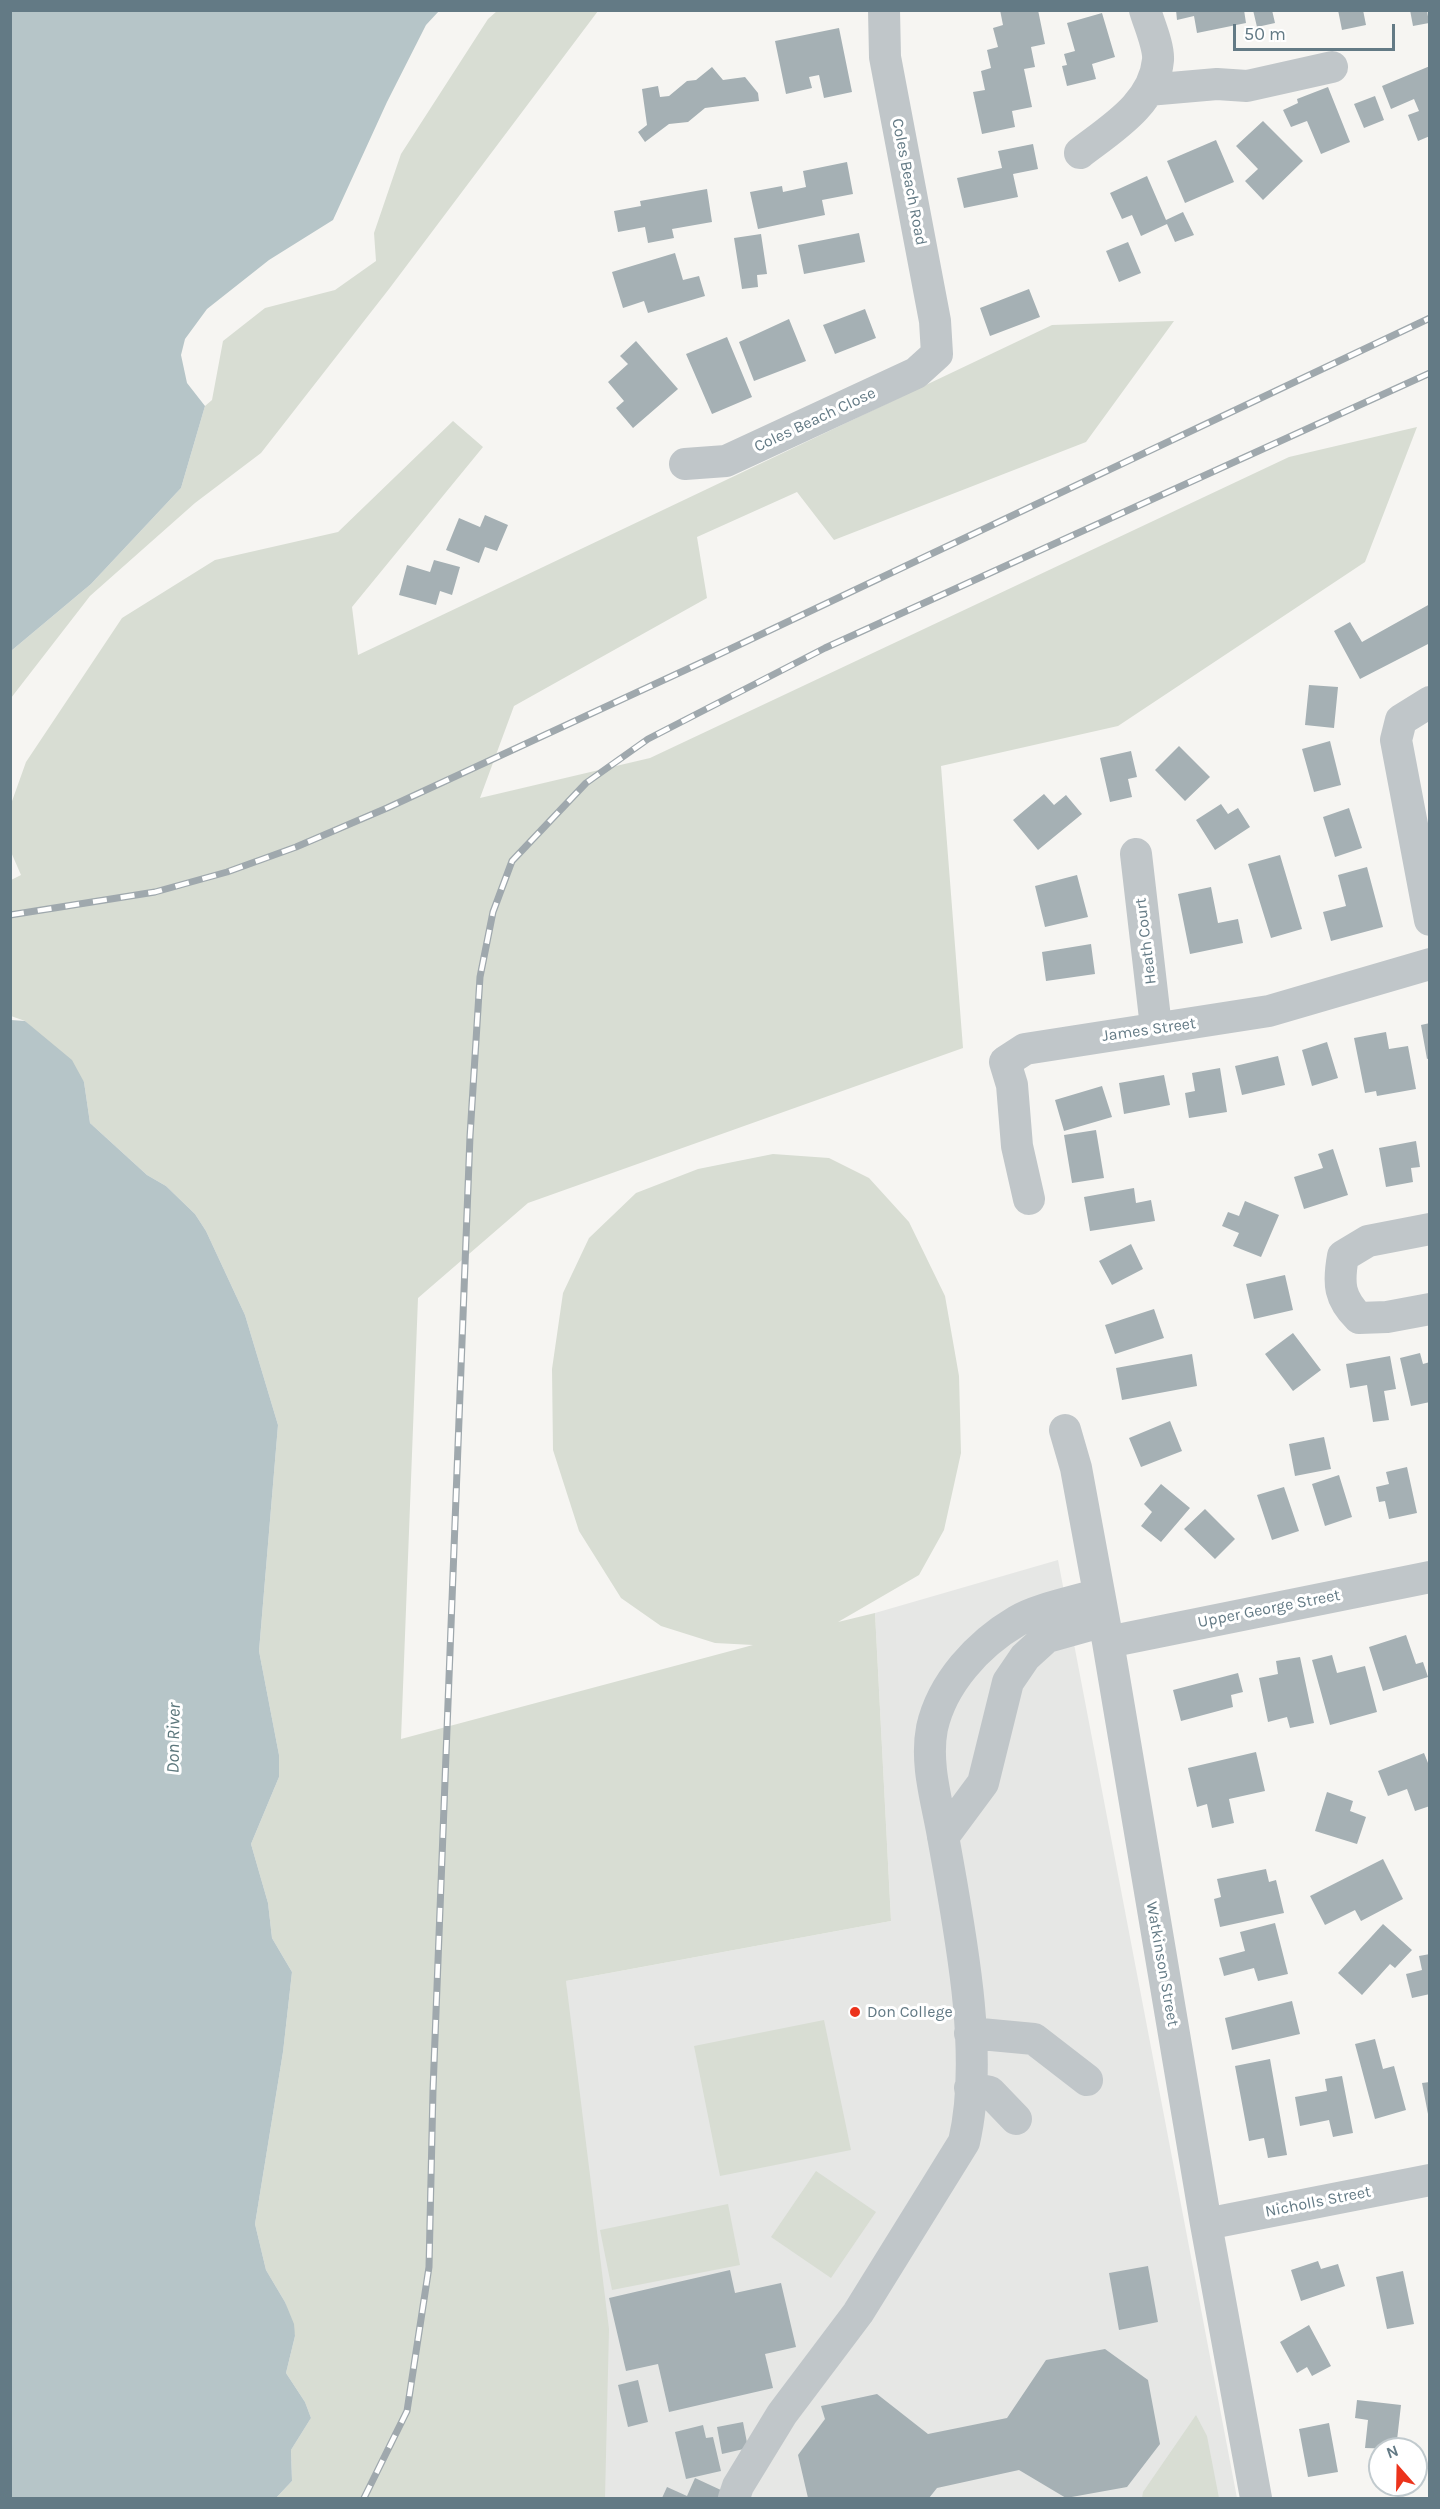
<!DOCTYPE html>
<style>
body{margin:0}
#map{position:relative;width:1440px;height:2509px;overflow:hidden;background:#f6f5f2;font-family:Karla,sans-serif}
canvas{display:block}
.frame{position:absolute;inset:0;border:12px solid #637a85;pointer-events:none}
.north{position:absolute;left:1368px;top:2437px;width:60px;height:60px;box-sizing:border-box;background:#fff;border:2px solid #c1cace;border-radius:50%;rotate:340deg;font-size:16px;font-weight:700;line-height:24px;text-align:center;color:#637a85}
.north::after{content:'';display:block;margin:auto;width:21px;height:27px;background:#ec331c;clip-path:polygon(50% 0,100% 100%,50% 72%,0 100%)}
.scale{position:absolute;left:1233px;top:24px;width:162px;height:27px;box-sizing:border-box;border:3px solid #637a85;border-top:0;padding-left:8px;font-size:18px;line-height:21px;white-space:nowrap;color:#637a85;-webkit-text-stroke:4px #fff;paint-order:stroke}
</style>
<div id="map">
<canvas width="1440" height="2509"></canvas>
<div class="frame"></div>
<div class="north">N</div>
<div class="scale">50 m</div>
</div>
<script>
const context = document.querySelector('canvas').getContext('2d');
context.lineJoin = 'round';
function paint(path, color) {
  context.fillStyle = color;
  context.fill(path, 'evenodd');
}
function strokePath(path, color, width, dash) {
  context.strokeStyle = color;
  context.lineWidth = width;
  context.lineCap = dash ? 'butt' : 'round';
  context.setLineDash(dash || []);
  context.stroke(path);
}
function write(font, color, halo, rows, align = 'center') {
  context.font = font + ' Karla,sans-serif';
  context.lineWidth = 6;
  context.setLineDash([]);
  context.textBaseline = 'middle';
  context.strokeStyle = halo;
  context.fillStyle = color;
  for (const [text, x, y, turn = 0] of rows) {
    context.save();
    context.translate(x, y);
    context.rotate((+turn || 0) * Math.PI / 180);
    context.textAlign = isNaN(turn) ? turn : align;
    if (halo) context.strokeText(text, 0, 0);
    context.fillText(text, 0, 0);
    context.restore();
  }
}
paint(new Path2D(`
 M 1058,1560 L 1237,2498 L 588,2498 L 566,1981 L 891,1921 L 875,1613 Z`), '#e6e7e5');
paint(new Path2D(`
 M 497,11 L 598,11 L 389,289 L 261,453 L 195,503 L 90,596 L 11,698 L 11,651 L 91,584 L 181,488 L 205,406 L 212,400 L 223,341 L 265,308 L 335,290 L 376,261 L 374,233 L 401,154 L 488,19 Z
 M 1174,321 L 1086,442 L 834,540 L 797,492 L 697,537 L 707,598 L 514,706 L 480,798 L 650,758 L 1289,457 L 1417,427 L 1365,562 L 1118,726 L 941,766 L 963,1048 L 528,1203 L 418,1298 L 401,1739 L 753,1645 L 715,1643 L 661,1626 L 621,1598 L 579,1531 L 553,1450 L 552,1369 L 563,1293 L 589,1238 L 636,1193 L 698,1169 L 773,1154 L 829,1158 L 869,1178 L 909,1222 L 945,1296 L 959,1376 L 961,1453 L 944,1530 L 919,1575 L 838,1622 L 875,1613 L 891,1921 L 566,1981 L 609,2329 L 605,2498 L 276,2498 L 292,2481 L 291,2450 L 311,2418 L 305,2402 L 286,2373 L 295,2336 L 285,2302 L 266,2270 L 255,2224 L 283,2052 L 292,1972 L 272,1938 L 268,1903 L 251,1844 L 279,1777 L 279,1755 L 259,1651 L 278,1425 L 245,1315 L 206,1231 L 195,1214 L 166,1186 L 147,1175 L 90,1123 L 84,1082 L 25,1021 L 11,1016 L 11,880 L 21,875 L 11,852 L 11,804 L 26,762 L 122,618 L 215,560 L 338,532 L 453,421 L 483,447 L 352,607 L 358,655 L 1052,325 Z
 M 824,2020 L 851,2150 L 720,2176 L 694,2046 Z
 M 816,2171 L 876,2212 L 831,2278 L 771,2237 Z
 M 728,2204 L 740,2265 L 612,2290 L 600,2230 Z
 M 1196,2415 L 1207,2436 L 1219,2498 L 1142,2498 L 1143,2492 Z`), '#d8ddd3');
paint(new Path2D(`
 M 11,10 L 439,11 L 426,25 L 387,102 L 333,220 L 269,260 L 207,309 L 185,339 L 181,355 L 187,383 L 205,406 L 181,488 L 91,584 L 11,651 Z
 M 11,1020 L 25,1021 L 72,1060 L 84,1082 L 90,1123 L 147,1175 L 166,1186 L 195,1214 L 206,1231 L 245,1315 L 278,1425 L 259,1651 L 279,1755 L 279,1777 L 251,1844 L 268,1903 L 272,1938 L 292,1972 L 283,2052 L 255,2224 L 266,2270 L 285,2302 L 294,2324 L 295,2336 L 286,2373 L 305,2402 L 311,2418 L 291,2450 L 292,2481 L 276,2498 L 11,2498 Z`), '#b6c5c8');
paint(new Path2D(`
 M 1000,10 L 1038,10 L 1045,44 L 1031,47 L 1035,67 L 1024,69 L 1032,107 L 1012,111 L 1015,127 L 982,134 L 973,92 L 985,90 L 981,71 L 991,68 L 987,50 L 998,47 L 993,28 L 1003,25 Z
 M 1176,10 L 1244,10 L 1246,23 L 1197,33 L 1194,16 L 1177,20 Z
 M 1253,10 L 1272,10 L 1275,23 L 1257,27 Z
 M 1338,10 L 1363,10 L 1366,25 L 1342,30 Z
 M 1410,10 L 1427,10 L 1429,23 L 1413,26 Z
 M 1102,13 L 1115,57 L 1092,64 L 1096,79 L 1067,86 L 1062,66 L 1067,65 L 1064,54 L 1075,51 L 1067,23 Z
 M 839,28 L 852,92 L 824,98 L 819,75 L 809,77 L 812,88 L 786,94 L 775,41 Z
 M 1430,66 L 1430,136 L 1418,141 L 1408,115 L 1419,111 L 1414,99 L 1391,109 L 1382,86 Z
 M 712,67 L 723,80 L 745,77 L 758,93 L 759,101 L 705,108 L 688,122 L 669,124 L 645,142 L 638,132 L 647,125 L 642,89 L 658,86 L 660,97 L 669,96 L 687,81 L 696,80 Z
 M 1328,87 L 1350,142 L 1321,154 L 1307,121 L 1291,127 L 1283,110 L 1298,103 L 1297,99 Z
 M 1375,96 L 1384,120 L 1364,128 L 1354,104 Z
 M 1263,121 L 1303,161 L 1263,200 L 1245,181 L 1258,169 L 1236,146 Z
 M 1216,140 L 1234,182 L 1185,203 L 1167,161 Z
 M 1033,144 L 1038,169 L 1013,174 L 1018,197 L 964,208 L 957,178 L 1002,168 L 998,151 Z
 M 847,162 L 853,194 L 822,200 L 825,215 L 758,229 L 750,192 L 782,186 L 783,192 L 806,187 L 803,171 Z
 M 1147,176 L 1166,220 L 1183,212 L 1194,235 L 1175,242 L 1167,224 L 1141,236 L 1132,215 L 1122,219 L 1110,193 Z
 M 707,189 L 712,222 L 672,229 L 674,238 L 648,243 L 645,227 L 618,232 L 614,211 L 641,206 L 640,201 Z
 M 859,233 L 865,262 L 804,274 L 798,245 Z
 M 761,234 L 767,274 L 757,275 L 758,287 L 742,289 L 734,238 Z
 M 1128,242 L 1141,273 L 1119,282 L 1106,251 Z
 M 675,253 L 683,280 L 699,276 L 705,296 L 648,313 L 644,301 L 623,308 L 612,272 Z
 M 1029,289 L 1040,317 L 990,336 L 980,308 Z
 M 865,309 L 876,338 L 835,354 L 823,325 Z
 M 789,319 L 806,361 L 754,381 L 739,342 Z
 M 727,337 L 752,397 L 712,414 L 686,354 Z
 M 636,341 L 678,389 L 633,428 L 616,408 L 624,401 L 608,382 L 628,364 L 620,356 Z
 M 485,515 L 508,525 L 497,551 L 485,547 L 479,563 L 446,550 L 459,518 L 480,527 Z
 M 434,560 L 460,567 L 452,595 L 440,591 L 436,605 L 399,595 L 407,565 L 430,572 Z
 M 1430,604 L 1430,643 L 1360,679 L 1334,631 L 1350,622 L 1362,642 Z
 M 1309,685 L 1338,687 L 1334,728 L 1305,725 Z
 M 1330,741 L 1341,785 L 1314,792 L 1302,749 Z
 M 1179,746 L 1210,777 L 1185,801 L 1155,770 Z
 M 1131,751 L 1137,777 L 1128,779 L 1132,797 L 1110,802 L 1100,758 Z
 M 1044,794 L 1054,805 L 1066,795 L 1082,814 L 1038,850 L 1013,820 Z
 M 1221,804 L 1228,814 L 1238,808 L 1250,827 L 1215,850 L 1196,820 Z
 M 1349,808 L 1362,848 L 1335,857 L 1323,817 Z
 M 1280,855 L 1302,929 L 1271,938 L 1248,864 Z
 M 1367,867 L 1383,927 L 1331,941 L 1323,912 L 1346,906 L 1338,875 Z
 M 1077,875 L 1088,917 L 1045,927 L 1035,886 Z
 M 1211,887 L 1218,923 L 1238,919 L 1243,943 L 1190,954 L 1178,894 Z
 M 1091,944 L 1095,974 L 1046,981 L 1042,952 Z
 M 1430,1023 L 1430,1058 L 1427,1059 L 1421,1025 Z
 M 1386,1032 L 1389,1049 L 1408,1046 L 1416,1089 L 1377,1096 L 1376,1091 L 1365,1093 L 1354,1038 Z
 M 1327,1042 L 1338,1078 L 1312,1086 L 1302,1050 Z
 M 1278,1056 L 1285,1085 L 1242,1095 L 1235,1066 Z
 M 1220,1068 L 1227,1112 L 1189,1118 L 1185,1093 L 1195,1091 L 1192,1073 Z
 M 1164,1075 L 1170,1105 L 1124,1114 L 1119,1083 Z
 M 1102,1086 L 1112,1117 L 1064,1131 L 1055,1100 Z
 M 1096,1130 L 1104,1178 L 1072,1183 L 1064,1135 Z
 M 1416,1141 L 1420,1167 L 1411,1168 L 1413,1182 L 1386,1187 L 1379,1148 Z
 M 1333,1149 L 1348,1195 L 1304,1209 L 1294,1177 L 1323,1168 L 1318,1154 Z
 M 1134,1188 L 1136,1203 L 1151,1200 L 1155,1221 L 1090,1231 L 1084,1197 Z
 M 1245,1201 L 1279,1215 L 1261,1257 L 1233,1246 L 1239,1233 L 1222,1226 L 1228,1212 L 1239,1216 Z
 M 1131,1244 L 1143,1269 L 1112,1285 L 1099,1261 Z
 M 1285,1275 L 1293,1310 L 1254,1319 L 1246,1284 Z
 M 1154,1309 L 1164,1338 L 1115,1354 L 1105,1325 Z
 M 1293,1333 L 1321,1370 L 1293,1391 L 1265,1354 Z
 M 1420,1353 L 1423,1364 L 1430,1362 L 1430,1402 L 1411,1406 L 1400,1358 Z
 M 1192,1354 L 1197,1386 L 1122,1400 L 1116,1368 Z
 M 1390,1356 L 1396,1389 L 1384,1391 L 1389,1420 L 1373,1422 L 1367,1385 L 1350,1388 L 1346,1364 Z
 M 1170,1421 L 1182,1451 L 1141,1467 L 1129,1438 Z
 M 1324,1437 L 1331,1469 L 1295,1476 L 1289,1444 Z
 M 1407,1467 L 1417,1513 L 1389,1519 L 1385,1501 L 1379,1502 L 1376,1487 L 1389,1484 L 1386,1472 Z
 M 1339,1475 L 1352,1517 L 1325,1526 L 1312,1484 Z
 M 1161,1484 L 1190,1508 L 1161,1542 L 1141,1526 L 1152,1512 L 1144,1504 Z
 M 1284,1487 L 1299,1531 L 1272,1540 L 1257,1495 Z
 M 1205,1509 L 1235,1539 L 1215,1559 L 1184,1529 Z
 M 1406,1635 L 1416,1664 L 1423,1662 L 1428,1677 L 1383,1691 L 1369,1647 Z
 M 1332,1655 L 1337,1673 L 1365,1666 L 1377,1712 L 1330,1725 L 1312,1660 Z
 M 1300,1657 L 1314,1723 L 1290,1728 L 1287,1717 L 1268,1722 L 1259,1678 L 1278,1674 L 1276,1661 Z
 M 1238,1673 L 1243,1692 L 1231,1695 L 1233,1707 L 1181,1721 L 1173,1690 Z
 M 1256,1752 L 1265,1791 L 1229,1799 L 1234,1823 L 1212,1828 L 1207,1804 L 1197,1807 L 1188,1768 Z
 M 1424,1753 L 1430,1768 L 1430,1806 L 1415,1811 L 1407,1789 L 1388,1796 L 1378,1771 Z
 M 1327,1792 L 1353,1801 L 1350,1811 L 1366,1817 L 1357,1844 L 1315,1831 Z
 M 1383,1859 L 1403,1899 L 1361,1921 L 1355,1910 L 1325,1925 L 1310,1896 Z
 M 1266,1869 L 1269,1882 L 1276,1880 L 1284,1913 L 1220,1927 L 1214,1899 L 1221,1897 L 1217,1879 Z
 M 1275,1923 L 1288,1974 L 1258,1981 L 1254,1968 L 1224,1976 L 1219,1958 L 1245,1951 L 1240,1932 Z
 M 1383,1924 L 1412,1950 L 1395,1968 L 1390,1964 L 1362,1995 L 1338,1973 Z
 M 1430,1954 L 1430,1994 L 1412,1998 L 1406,1974 L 1422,1970 L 1419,1956 Z
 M 1292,2001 L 1300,2034 L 1232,2050 L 1225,2018 Z
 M 1375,2039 L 1383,2069 L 1394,2066 L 1406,2110 L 1375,2119 L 1355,2044 Z
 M 1270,2059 L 1287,2155 L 1268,2158 L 1264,2138 L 1249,2141 L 1235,2066 Z
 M 1342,2076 L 1353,2133 L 1333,2137 L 1329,2120 L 1300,2126 L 1295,2097 L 1327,2091 L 1325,2079 Z
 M 1430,2082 L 1430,2114 L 1428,2114 L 1422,2083 Z
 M 1318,2261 L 1321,2269 L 1338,2264 L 1345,2286 L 1301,2301 L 1291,2270 Z
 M 1148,2266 L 1158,2322 L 1119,2330 L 1109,2273 Z
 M 730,2270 L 735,2293 L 781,2283 L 796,2347 L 765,2354 L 773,2388 L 669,2412 L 658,2364 L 626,2371 L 609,2298 Z
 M 1403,2271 L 1414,2324 L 1387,2329 L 1376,2277 Z
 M 1309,2325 L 1331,2366 L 1312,2376 L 1307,2367 L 1297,2373 L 1280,2342 Z
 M 1105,2349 L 1148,2380 L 1160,2444 L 1127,2487 L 1066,2498 L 1019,2470 L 937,2488 L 929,2498 L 808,2498 L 798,2455 L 825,2419 L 821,2406 L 877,2394 L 928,2434 L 1007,2418 L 1046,2360 Z
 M 638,2380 L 648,2422 L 628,2427 L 618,2385 Z
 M 1357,2400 L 1401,2405 L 1396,2449 L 1365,2448 L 1368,2420 L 1355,2418 Z
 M 743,2422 L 748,2448 L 722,2454 L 717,2427 Z
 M 1329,2423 L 1338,2472 L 1308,2477 L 1299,2429 Z
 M 703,2425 L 706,2438 L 713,2437 L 721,2471 L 686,2479 L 675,2432 Z
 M 695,2478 L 723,2491 L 719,2498 L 662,2498 L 667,2487 L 687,2496 Z`), '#a5b0b4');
strokePath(new Path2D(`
 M 1148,90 L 1217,84 L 1247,86 L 1332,67
 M 1080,153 C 1111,129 1154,104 1158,60 C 1159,46 1149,24 1145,10
 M 685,464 L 726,461 L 916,373 L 937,354 L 935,321 L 885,57 L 884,10
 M 1430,702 L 1401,720 L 1396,740 L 1430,920
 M 1136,854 L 1156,1027
 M 1029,1199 L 1017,1146 L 1012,1085 L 1005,1062 L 1025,1049 L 1269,1011 L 1430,964
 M 1430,1229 L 1368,1241 L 1343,1256 C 1338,1284 1339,1298 1359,1318 L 1387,1317 L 1430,1309
 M 1065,1430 L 1076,1468 L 1108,1642 L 1206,2224 L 1256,2498
 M 1108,1642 L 1430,1577
 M 943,1837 L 983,1783 L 1008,1682 L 1025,1657 L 1047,1637 L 1104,1621
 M 970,2033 L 1034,2039 L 1087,2080
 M 970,2088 L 990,2092 L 1016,2119
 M 1206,2224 L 1430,2180
 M 734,2498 L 738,2486 L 782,2414 L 858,2313 L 964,2142 C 985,2053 959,1927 943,1836 C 937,1801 925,1764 932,1728 C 942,1683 978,1644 1017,1621 C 1036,1609 1077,1601 1099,1594`), '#c0c6c9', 32);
const rail = new Path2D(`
 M 10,915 L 155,892 L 227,872 L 296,847 L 387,808 L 709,659 L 1430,318
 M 364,2498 L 407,2411 L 429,2267 L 433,2090 L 470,1136 L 480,977 L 493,912 L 512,861 L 586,783 L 648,739 L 825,648 L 1430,373`);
strokePath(rail, '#9fa8ad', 7);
strokePath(rail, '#fff', 4.5, [14]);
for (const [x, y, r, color] of [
 [855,2012,6,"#ec331c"]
]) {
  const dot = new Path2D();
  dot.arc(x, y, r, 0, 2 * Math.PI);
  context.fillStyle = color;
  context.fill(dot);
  strokePath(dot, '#fff', 2);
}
write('16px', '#637a85', '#fff', [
 ["Coles Beach Road",909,182,79],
 ["Coles Beach Close",815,420,-25],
 ["Heath Court",1146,941,-97],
 ["James Street",1149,1030,-8],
 ["Upper George Street",1269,1609,-11],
 ["Watkinson Street",1162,1964,80],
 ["Nicholls Street",1318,2202,-11]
]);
write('16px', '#637a85', '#fff', [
 ["Don College",867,2012]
], 'left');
write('italic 18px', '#5a767b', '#fff', [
 ["Don River",174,1738,-89]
]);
</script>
